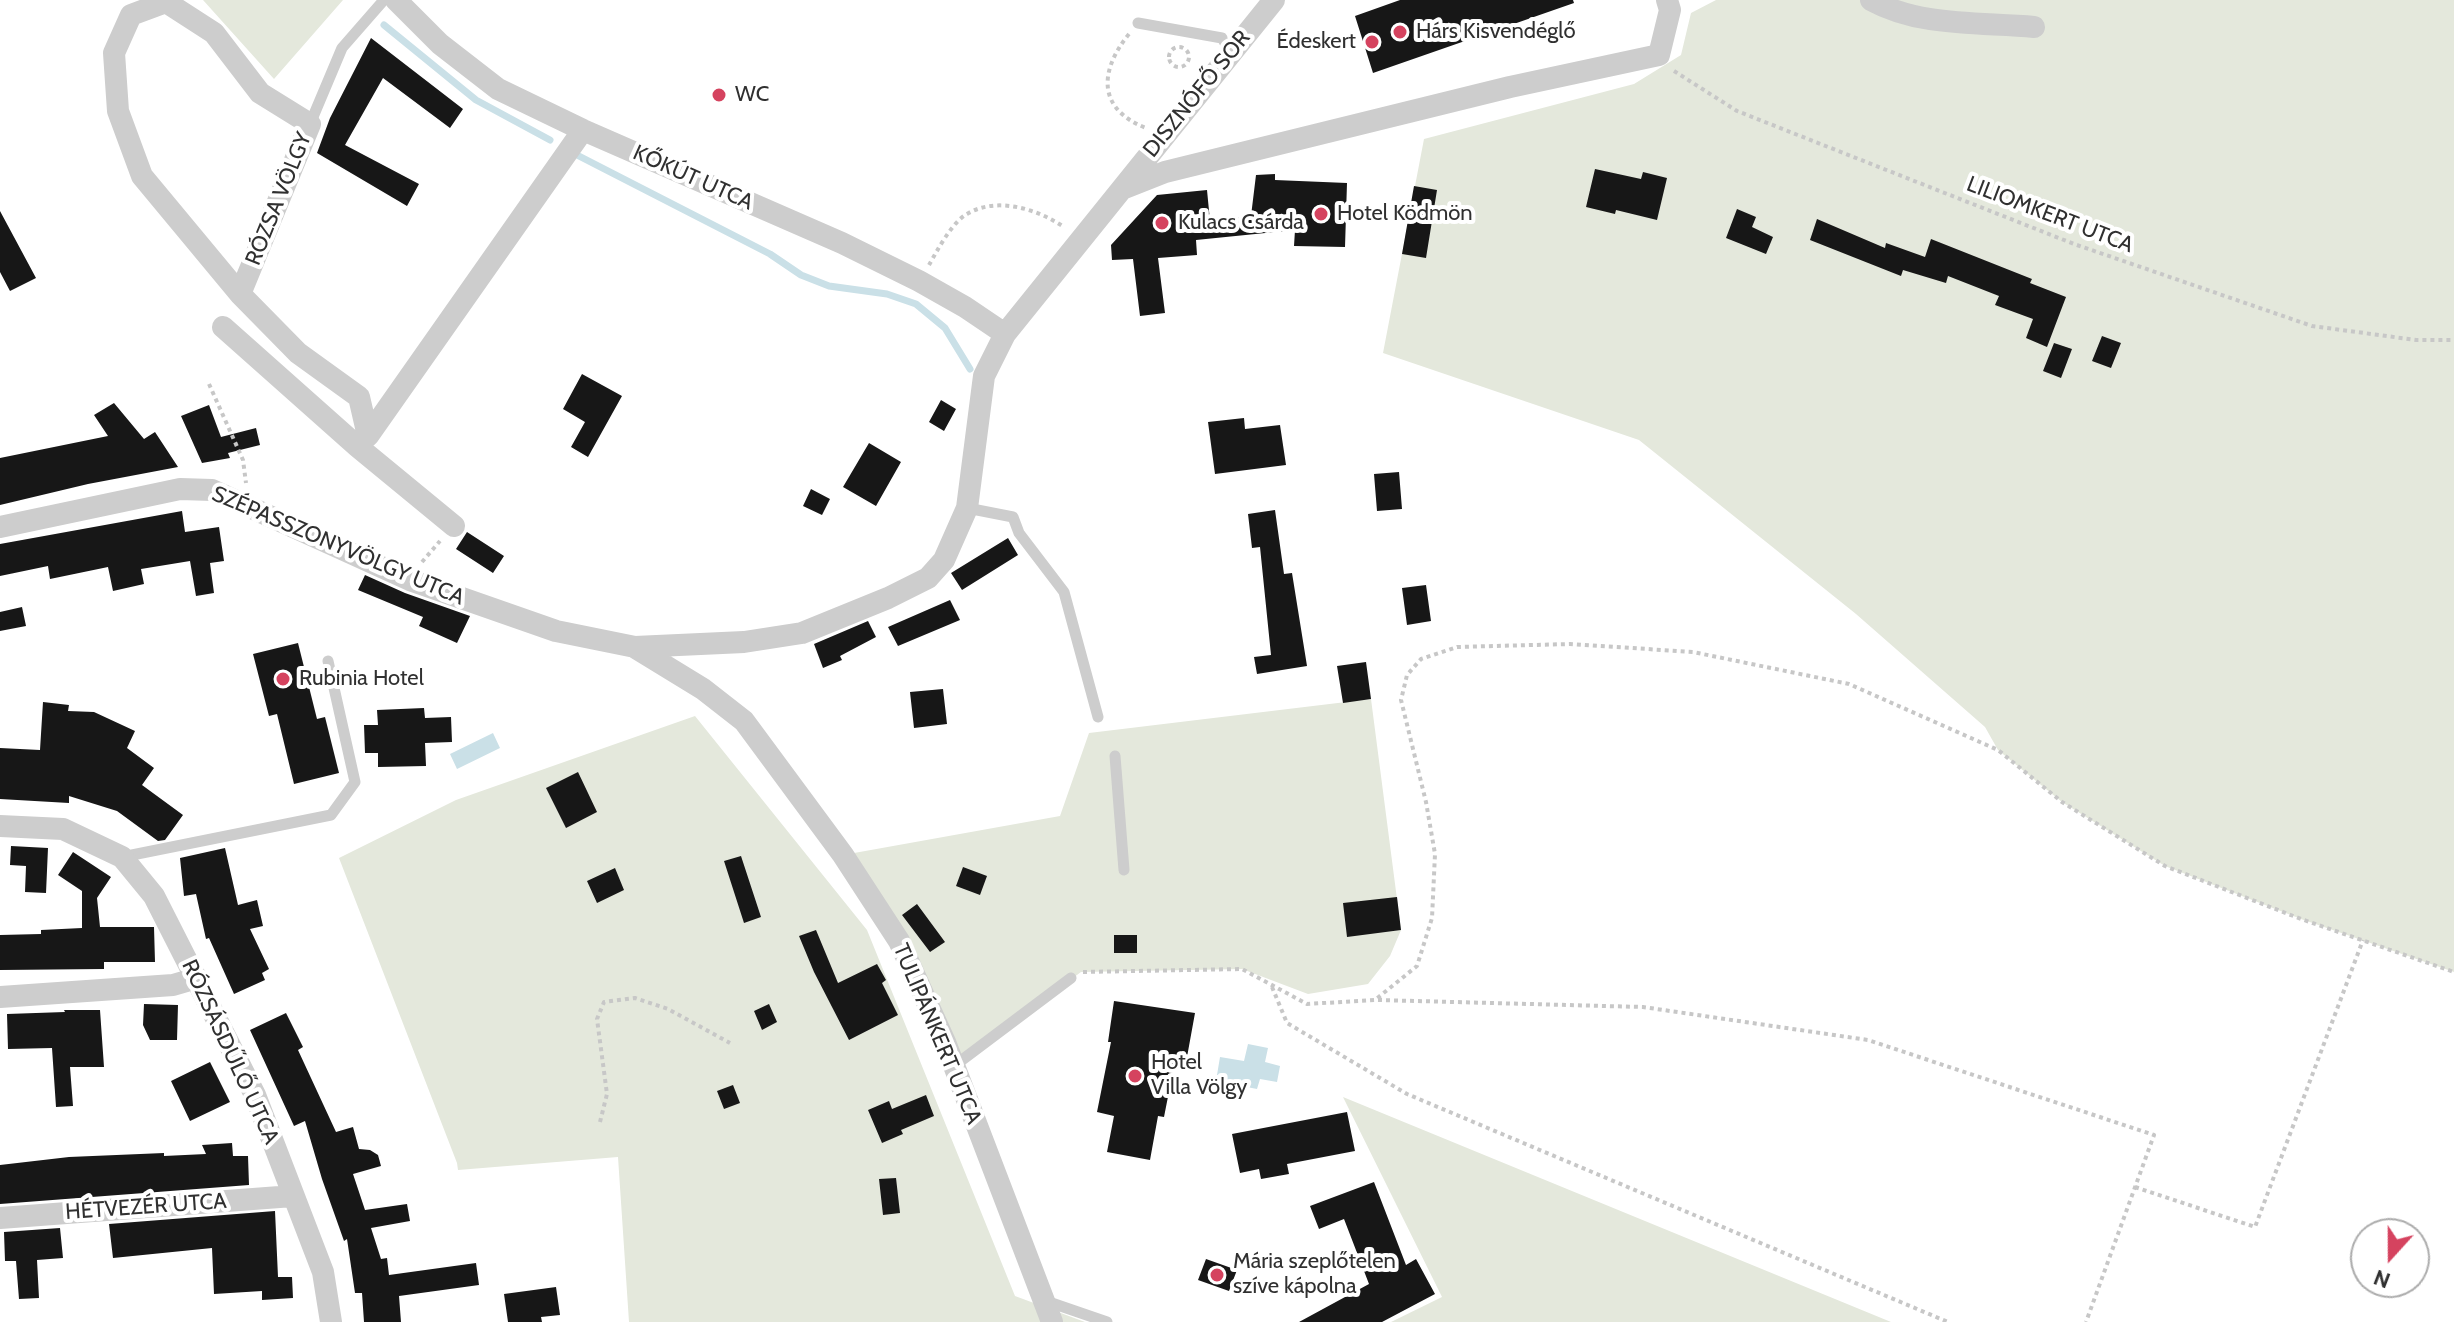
<!DOCTYPE html>
<meta charset="utf-8">
<style>
body{margin:0}
#map{position:relative;width:2454px;height:1322px;overflow:hidden;background:#fff;font-family:Cabin,sans-serif}
canvas{display:block}
.north{position:absolute;left:2350px;top:1218px;width:80px;height:80px;box-sizing:border-box;background:#fff;border:2px solid #acacac;border-radius:50%;rotate:201deg;font-size:22px;font-weight:700;line-height:32px;text-align:center;color:#303030}
.north::after{content:'';display:block;margin:auto;width:28px;height:36px;background:#d5435f;clip-path:polygon(50% 0,100% 100%,50% 72%,0 100%)}
</style>
<div id="map">
<canvas width="2454" height="1322"></canvas>
<div class="north">N</div>
</div>
<script>
const context = document.querySelector('canvas').getContext('2d');
context.lineJoin = 'round';
function paint(path, color) {
  context.fillStyle = color;
  context.fill(path, 'evenodd');
}
function strokePath(path, color, width, dash) {
  context.strokeStyle = color;
  context.lineWidth = width;
  context.lineCap = dash ? 'butt' : 'round';
  context.setLineDash(dash || []);
  context.stroke(path);
}
function write(font, color, halo, rows, align = 'center') {
  context.font = font + ' Cabin,sans-serif';
  context.lineWidth = 8;
  context.setLineDash([]);
  context.textBaseline = 'middle';
  context.strokeStyle = halo;
  context.fillStyle = color;
  for (const [text, x, y, turn = 0] of rows) {
    context.save();
    context.translate(x, y);
    context.rotate((+turn || 0) * Math.PI / 180);
    context.textAlign = isNaN(turn) ? turn : align;
    if (halo) context.strokeText(text, 0, 0);
    context.fillText(text, 0, 0);
    context.restore();
  }
}
paint(new Path2D(`
 M 203,0 L 343,0 L 274,79 Z
 M 1716,0 L 2454,0 L 2454,972 L 2301,919 L 2165,866 L 2062,802 L 1998,750 L 1985,727 L 1856,614 L 1639,440 L 1383,353 L 1424,139 L 1634,84 L 1681,55 L 1691,13 Z
 M 1371,699 L 1401,930 L 1390,956 L 1368,984 L 1308,994 L 1242,969 L 1081,972 L 954,1066 L 843,855 L 1060,816 L 1089,733 Z
 M 695,716 L 867,930 L 1015,1296 L 1085,1322 L 629,1322 L 618,1157 L 458,1170 L 457,1163 L 339,858 L 456,800 Z
 M 1343,1097 L 1891,1322 L 1391,1322 L 1442,1297 Z`), '#e4e8dc');
paint(new Path2D(`
 M 493,733 L 500,748 L 457,769 L 450,754 Z
 M 1248,1044 L 1268,1048 L 1265,1062 L 1280,1066 L 1277,1082 L 1260,1079 L 1257,1089 L 1216,1081 L 1220,1057 L 1244,1061 Z`), '#cae0e7');
strokePath(new Path2D(`
 M 384,25 L 476,100 L 550,140
 M 575,154 L 770,254 L 801,275 L 829,286 L 887,294 L 916,304 L 945,328 L 970,369`), '#cae0e7', 7);
paint(new Path2D(`
 M 1400,0 L 1573,0 L 1574,3 L 1373,73 L 1355,16 Z
 M 371,38 L 463,109 L 450,128 L 383,78 L 345,145 L 419,184 L 407,206 L 317,153 L 330,118 Z
 M 1595,169 L 1641,179 L 1643,172 L 1667,178 L 1657,220 L 1616,210 L 1615,214 L 1586,207 Z
 M 1275,174 L 1275,180 L 1347,183 L 1345,247 L 1294,246 L 1295,230 L 1196,240 L 1197,255 L 1158,258 L 1165,313 L 1140,316 L 1133,259 L 1112,260 L 1111,245 L 1157,195 L 1207,190 L 1210,221 L 1251,216 L 1256,175 Z
 M 1414,186 L 1437,190 L 1426,258 L 1402,254 Z
 M 1737,209 L 1756,217 L 1752,227 L 1773,237 L 1766,254 L 1726,238 Z
 M 0,211 L 36,278 L 10,291 L 0,272 Z
 M 1817,219 L 1885,248 L 1886,243 L 1925,257 L 1931,239 L 2032,279 L 2030,283 L 2066,297 L 2047,347 L 2026,338 L 2033,319 L 1995,305 L 1999,296 L 1948,276 L 1946,283 L 1903,270 L 1901,276 L 1810,240 Z
 M 2102,336 L 2121,343 L 2111,368 L 2092,361 Z
 M 2054,343 L 2072,349 L 2061,378 L 2043,371 Z
 M 582,374 L 622,396 L 588,457 L 571,447 L 585,422 L 563,409 Z
 M 941,400 L 956,409 L 944,431 L 929,422 Z
 M 114,403 L 144,439 L 155,432 L 178,467 L 88,484 L 0,505 L 0,458 L 108,436 L 94,415 Z
 M 209,405 L 221,437 L 256,428 L 260,445 L 228,453 L 230,458 L 202,463 L 181,416 Z
 M 1244,418 L 1245,429 L 1280,425 L 1286,465 L 1215,474 L 1208,422 Z
 M 869,443 L 901,462 L 876,506 L 843,487 Z
 M 1399,472 L 1402,509 L 1377,511 L 1374,474 Z
 M 811,489 L 830,499 L 822,515 L 803,506 Z
 M 1275,510 L 1284,574 L 1292,573 L 1307,666 L 1257,674 L 1254,657 L 1271,655 L 1260,547 L 1252,548 L 1248,514 Z
 M 182,511 L 185,532 L 219,527 L 224,561 L 210,563 L 214,593 L 196,596 L 190,561 L 141,569 L 144,584 L 113,591 L 108,567 L 50,579 L 48,566 L 0,576 L 0,544 Z
 M 467,532 L 504,556 L 493,573 L 456,549 Z
 M 1008,538 L 1018,555 L 962,590 L 951,573 Z
 M 365,575 L 405,593 L 470,616 L 457,643 L 419,626 L 423,617 L 358,590 Z
 M 1426,585 L 1431,621 L 1407,625 L 1402,588 Z
 M 950,600 L 960,620 L 898,646 L 888,627 Z
 M 22,607 L 26,626 L 0,631 L 0,612 Z
 M 868,621 L 876,637 L 840,656 L 842,660 L 823,668 L 814,644 Z
 M 298,643 L 317,719 L 325,717 L 339,773 L 294,784 L 277,714 L 269,716 L 253,654 Z
 M 1366,662 L 1371,699 L 1343,703 L 1337,666 Z
 M 943,689 L 947,724 L 914,728 L 910,692 Z
 M 43,702 L 69,705 L 68,711 L 94,712 L 135,731 L 127,748 L 154,768 L 142,785 L 183,815 L 165,840 L 158,841 L 117,811 L 69,796 L 69,803 L 0,799 L 0,748 L 40,750 Z
 M 424,708 L 425,718 L 451,717 L 452,742 L 425,743 L 426,766 L 378,767 L 378,753 L 365,753 L 364,725 L 378,725 L 377,710 Z
 M 578,772 L 597,812 L 566,828 L 546,788 Z
 M 11,846 L 48,848 L 46,893 L 25,892 L 26,866 L 10,865 Z
 M 225,848 L 238,905 L 257,900 L 263,926 L 250,929 L 269,969 L 262,973 L 265,980 L 234,994 L 209,938 L 206,939 L 196,894 L 184,896 L 180,858 Z
 M 73,852 L 111,877 L 97,898 L 100,927 L 154,927 L 155,962 L 104,962 L 104,969 L 0,970 L 0,935 L 41,934 L 41,930 L 82,928 L 82,891 L 58,875 Z
 M 741,856 L 761,917 L 744,923 L 724,861 Z
 M 963,867 L 987,876 L 980,895 L 956,886 Z
 M 615,868 L 624,890 L 597,903 L 587,881 Z
 M 1397,897 L 1401,930 L 1347,937 L 1343,903 Z
 M 917,904 L 945,942 L 930,952 L 902,915 Z
 M 816,930 L 838,983 L 877,964 L 886,980 L 882,983 L 898,1015 L 849,1040 L 814,972 L 799,936 Z
 M 1114,935 L 1137,935 L 1137,953 L 1114,953 Z
 M 1114,1001 L 1195,1013 L 1187,1057 L 1176,1056 L 1164,1117 L 1158,1116 L 1150,1160 L 1107,1152 L 1114,1116 L 1097,1112 L 1111,1042 L 1108,1042 Z
 M 144,1004 L 178,1005 L 177,1040 L 150,1040 L 143,1025 Z
 M 769,1004 L 777,1022 L 762,1030 L 754,1011 Z
 M 64,1010 L 100,1010 L 104,1067 L 70,1067 L 73,1106 L 56,1107 L 52,1048 L 8,1049 L 7,1014 L 65,1012 Z
 M 286,1013 L 303,1047 L 298,1050 L 336,1132 L 353,1127 L 359,1149 L 370,1150 L 378,1155 L 381,1166 L 353,1174 L 365,1210 L 407,1204 L 410,1221 L 371,1228 L 381,1259 L 387,1258 L 389,1275 L 476,1263 L 479,1285 L 399,1296 L 401,1322 L 364,1322 L 362,1293 L 355,1293 L 347,1239 L 344,1241 L 322,1179 L 305,1121 L 294,1126 L 250,1030 Z
 M 210,1062 L 230,1102 L 190,1121 L 171,1081 Z
 M 733,1085 L 740,1103 L 724,1109 L 717,1091 Z
 M 926,1095 L 934,1116 L 901,1130 L 903,1134 L 882,1143 L 868,1110 L 889,1101 L 892,1109 Z
 M 1347,1112 L 1355,1151 L 1287,1164 L 1289,1174 L 1261,1179 L 1259,1169 L 1240,1173 L 1232,1134 Z
 M 232,1143 L 233,1156 L 248,1156 L 249,1185 L 0,1204 L 0,1165 L 69,1157 L 164,1153 L 164,1156 L 206,1154 L 202,1145 Z
 M 896,1178 L 900,1213 L 883,1215 L 879,1179 Z
 M 1374,1182 L 1406,1265 L 1416,1259 L 1435,1294 L 1382,1322 L 1299,1322 L 1369,1284 L 1344,1219 L 1319,1229 L 1310,1206 Z
 M 275,1211 L 278,1277 L 292,1277 L 293,1298 L 262,1300 L 262,1291 L 214,1294 L 212,1248 L 113,1258 L 109,1224 Z
 M 60,1228 L 63,1258 L 37,1260 L 39,1298 L 19,1299 L 16,1261 L 5,1261 L 4,1232 Z
 M 1206,1259 L 1237,1270 L 1229,1291 L 1198,1280 Z
 M 556,1287 L 560,1315 L 541,1317 L 542,1322 L 508,1322 L 504,1294 Z`), '#171717');
strokePath(new Path2D(`
 M 1129,34 C 1099,71 1097,109 1146,128
 M1169 57a10 10 0 1 1 20 0a10 10 0 1 1-20 0Z
 M 1674,71 L 1737,111 L 2074,244 L 2312,326 L 2416,340 L 2454,340
 M 929,265 C 937,251 952,222 967,214 C 997,196 1037,209 1064,227
 M 209,384 L 243,460 L 246,483
 M 422,562 L 440,541
 M 1083,972 L 1242,969 L 1307,1004 L 1375,1000 L 1417,966 L 1432,918 L 1435,854 L 1426,802 L 1401,700 L 1407,675 L 1421,659 L 1457,647 L 1570,644 L 1693,652 L 1849,684 L 1998,750 L 2062,802 L 2165,866 L 2301,919 L 2454,972
 M 1272,987 L 1287,1023 L 1407,1094 L 1948,1322
 M 1378,1000 L 1643,1007 L 1868,1040 L 2154,1135 L 2086,1322
 M 600,1122 L 607,1094 L 597,1019 L 604,1002 L 635,998 L 668,1009 L 730,1043
 M 2135,1187 L 2255,1227 L 2363,940`), '#c7c7c7', 4, [4, 4]);
strokePath(new Path2D(`
 M 1138,23 L 1222,38 L 1231,53
 M 310,124 L 342,48 L 384,0
 M 967,508 L 1013,517 L 1019,533 L 1064,592 L 1098,717
 M 1115,756 L 1124,870
 M 122,857 L 331,815 L 355,782 L 328,661
 M 954,1066 L 1071,978
 M 1043,1300 L 1107,1322`), '#cdcdcd', 11);
strokePath(new Path2D(`
 M 396,0 L 440,44 L 498,89 L 583,130 L 842,243 L 919,281 L 965,307 L 1005,334
 M 1871,0 C 1920,27 1980,22 2034,27
 M 166,2 L 214,33 L 260,93 L 310,124 L 240,294 L 142,176 L 118,111 L 114,53 L 131,15 Z
 M 1122,189 L 1165,172 L 1510,87 L 1659,55 L 1670,10 L 1667,0
 M 240,294 L 298,353 L 359,397 L 368,436 L 583,130
 M 223,327 L 358,447
 M 367,436 L 358,447 L 454,526
 M 0,527 L 180,489 L 212,490 L 410,580 L 556,631 L 635,647 L 744,642 L 802,633 L 888,598 L 928,578 L 944,560 L 967,508 L 984,376 L 1005,334 L 1274,0
 M 636,648 L 703,689 L 744,721 L 843,855 L 899,941 L 945,1042 L 1052,1322
 M 0,826 L 63,829 L 122,857 L 154,896 L 255,1095 L 323,1272 L 331,1322
 M 0,997 L 173,985 L 197,978
 M 0,1218 L 293,1196`), '#cdcdcd', 22);
for (const [x, y, r, color] of [
 [1400,32,8,"#d5435f"],
 [1372,42,8,"#d5435f"],
 [719,95,8,"#d5435f"],
 [1321,214,8,"#d5435f"],
 [1162,223,8,"#d5435f"],
 [283,679,8,"#d5435f"],
 [1135,1076,8,"#d5435f"],
 [1217,1275,8,"#d5435f"]
]) {
  const dot = new Path2D();
  dot.arc(x, y, r, 0, 2 * Math.PI);
  context.fillStyle = color;
  context.fill(dot);
  strokePath(dot, '#fff', 3);
}
write('22px', '#303030', '#fff', [
 ["Hárs Kisvendéglő",1416,32],
 ["Édeskert",1356,42,"right"],
 ["WC",735,95],
 ["Hotel Ködmön",1337,214],
 ["Kulacs Csárda",1178,223],
 ["Rubinia Hotel",299,679],
 ["Hotel",1151,1063],
 ["Villa Völgy",1151,1088],
 ["Mária szeplőtelen",1233,1262],
 ["szíve kápolna",1233,1287]
], 'left');
write('22px', '#303030', '#fff', [
 ["DISZNÓFŐ SOR",1197,94,-51],
 ["KŐKÚT UTCA",693,178,24],
 ["RÓZSA VÖLGY",279,199,-68],
 ["LILIOMKERT UTCA",2050,215,21],
 ["SZÉPASSZONYVÖLGY UTCA",338,546,23],
 ["TULIPÁNKERT UTCA",937,1034,67],
 ["RÓZSÁSDŰLŐ UTCA",230,1052,65],
 ["HÉTVEZÉR UTCA",146,1207,-4]
]);
</script>
